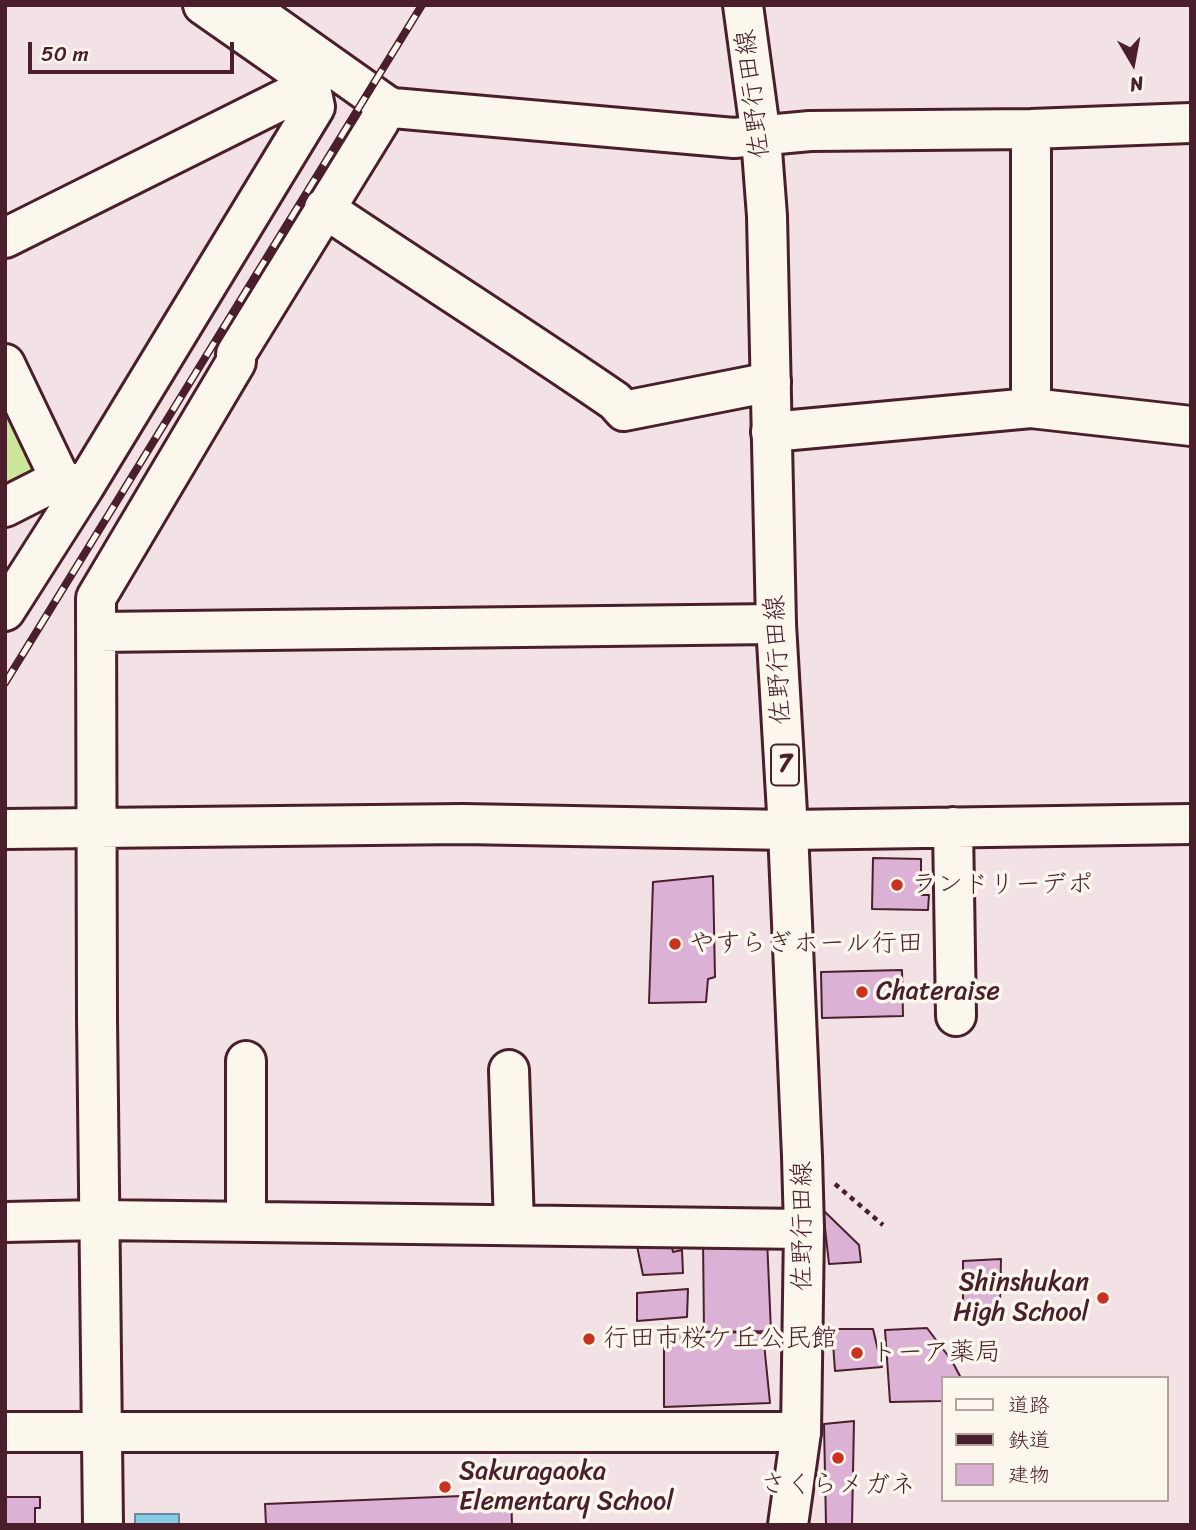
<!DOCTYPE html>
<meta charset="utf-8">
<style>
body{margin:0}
#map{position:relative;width:1196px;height:1530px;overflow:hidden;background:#f2e2e5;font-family:Sriracha,"Klee One",sans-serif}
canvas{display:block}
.frame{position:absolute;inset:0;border:7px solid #4a1f2b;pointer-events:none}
.legend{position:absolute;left:941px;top:1376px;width:228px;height:126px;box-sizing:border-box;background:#fbf7ec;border:2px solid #b4a19f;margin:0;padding:9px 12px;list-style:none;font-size:21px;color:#4a1f2b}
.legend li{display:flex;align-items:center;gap:14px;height:35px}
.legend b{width:35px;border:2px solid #b4a19f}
.north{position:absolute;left:1098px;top:28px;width:70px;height:70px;-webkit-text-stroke:5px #fbf7ec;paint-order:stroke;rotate:170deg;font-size:19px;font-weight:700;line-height:28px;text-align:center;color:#4a1f2b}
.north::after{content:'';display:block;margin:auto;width:24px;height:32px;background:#4a1f2b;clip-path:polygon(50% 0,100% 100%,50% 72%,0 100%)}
.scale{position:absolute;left:28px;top:42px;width:206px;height:32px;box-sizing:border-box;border:4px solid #4a1f2b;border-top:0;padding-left:9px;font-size:21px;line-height:24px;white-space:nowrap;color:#4a1f2b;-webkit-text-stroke:5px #fbf7ec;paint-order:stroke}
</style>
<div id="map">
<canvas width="1196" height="1530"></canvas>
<div class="frame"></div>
<ul class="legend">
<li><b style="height:9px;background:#fbf7ec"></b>道路</li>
<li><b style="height:9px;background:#4a1f2b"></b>鉄道</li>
<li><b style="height:19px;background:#dcb1d6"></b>建物</li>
</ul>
<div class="north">N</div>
<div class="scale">50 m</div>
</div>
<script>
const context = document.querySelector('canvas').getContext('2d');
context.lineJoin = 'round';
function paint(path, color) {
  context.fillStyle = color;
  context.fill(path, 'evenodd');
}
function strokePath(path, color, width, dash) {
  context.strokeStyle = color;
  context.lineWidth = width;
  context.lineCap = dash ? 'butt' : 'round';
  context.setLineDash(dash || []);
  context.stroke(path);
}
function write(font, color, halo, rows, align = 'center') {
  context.font = font + ' Sriracha,"Klee One",sans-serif';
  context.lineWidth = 7;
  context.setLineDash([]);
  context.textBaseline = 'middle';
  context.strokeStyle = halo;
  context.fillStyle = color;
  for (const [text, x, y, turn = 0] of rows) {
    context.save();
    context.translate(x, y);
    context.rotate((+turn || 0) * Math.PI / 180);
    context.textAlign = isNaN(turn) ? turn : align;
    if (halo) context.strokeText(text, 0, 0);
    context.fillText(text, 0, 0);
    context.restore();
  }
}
paint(new Path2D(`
 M 5,390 L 48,474 L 5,496 Z`), '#cce69c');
const water = new Path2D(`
 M 135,1514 L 179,1514 L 179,1525 L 135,1525 Z`);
paint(water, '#83cae4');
strokePath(water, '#6c869a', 2);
const building = new Path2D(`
 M 873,858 L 921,859 L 921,895 L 929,895 L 928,910 L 872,909 Z
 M 713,876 L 715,977 L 708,979 L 706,1002 L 649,1003 L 653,882 Z
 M 902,970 L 903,1016 L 822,1018 L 821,972 Z
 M 823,1210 L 859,1245 L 861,1262 L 829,1264 Z
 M 767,1239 L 771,1331 L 704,1332 L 703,1240 Z
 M 671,1243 L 673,1252 L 682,1250 L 683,1273 L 643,1275 L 637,1246 Z
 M 1001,1259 L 1000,1305 L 963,1307 L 963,1261 Z
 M 688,1289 L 687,1317 L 637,1321 L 637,1293 Z
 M 927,1328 L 952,1361 L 961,1378 L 942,1378 L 942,1401 L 890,1402 L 885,1330 Z
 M 832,1329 L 873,1329 L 882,1367 L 835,1371 Z
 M 664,1331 L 763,1333 L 770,1403 L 664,1407 Z
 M 854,1421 L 852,1525 L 826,1525 L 824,1424 Z
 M 511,1494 L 512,1525 L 266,1525 L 265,1504 Z
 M 5,1497 L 40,1497 L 40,1508 L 35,1508 L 35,1525 L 5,1525 Z`);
paint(building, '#dcb1d6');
strokePath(building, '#4a1f2b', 2);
const minor = new Path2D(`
 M 245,5 L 386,105 L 393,108 L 734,138 L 810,131 L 1031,129 L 1191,123
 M 324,208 C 421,273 519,335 615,401 L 624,411 L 771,382
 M 5,238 L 290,96 L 307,83
 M 5,364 L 60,479 L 5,507
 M 1031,408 L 1031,129
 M 771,432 L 1031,408 L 1191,426
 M 60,479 L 84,487 L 315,107 L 312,93 L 296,70 L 203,5
 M 5,611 L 84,487
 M 97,632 L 776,624
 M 953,827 L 956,1016
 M 5,829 L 463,824 L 788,830 L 1191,824
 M 509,1070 L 514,1225
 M 5,1222 L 100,1220 L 804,1229
 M 246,1222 L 246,1061
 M 5,1432 L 801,1432
 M 103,1525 L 97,1018 L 96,598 L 236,362 L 236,354 L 379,122 L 386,105`);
const major = new Path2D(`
 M 743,5 L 761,137 L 767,216 L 776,624 L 788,830 L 802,1156 L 804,1229 L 801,1432 L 788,1525`);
strokePath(minor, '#4a1f2b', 44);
strokePath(major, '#4a1f2b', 44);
strokePath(new Path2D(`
 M 835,1184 L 883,1225`), '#4a1f2b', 4.5, [5, 5]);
strokePath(minor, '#fbf7ec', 38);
strokePath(major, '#fbf7ec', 38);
const rail = new Path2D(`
 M 5,683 L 422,5`);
strokePath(rail, '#4a1f2b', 8);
strokePath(rail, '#fbf7ec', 5, [16]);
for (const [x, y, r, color] of [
 [897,885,7,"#c8321e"],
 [675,944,7,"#c8321e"],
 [862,992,7,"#c8321e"],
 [1103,1298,7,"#c8321e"],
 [589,1339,7,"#c8321e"],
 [857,1353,7,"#c8321e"],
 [838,1458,7,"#c8321e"],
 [445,1487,7,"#c8321e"]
]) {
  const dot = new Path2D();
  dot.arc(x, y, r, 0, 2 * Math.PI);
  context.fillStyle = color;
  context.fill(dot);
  strokePath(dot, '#fbf7ec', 2.5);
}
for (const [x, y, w] of [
 [785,765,28]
]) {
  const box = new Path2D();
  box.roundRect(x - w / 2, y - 20.5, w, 41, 5);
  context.fillStyle = '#fbf7ec';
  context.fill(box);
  strokePath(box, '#4a1f2b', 2);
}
write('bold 24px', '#4a1f2b', null, [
 ["7",785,765]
]);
write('26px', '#4a1f2b', '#fbf7ec', [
 ["佐野行田線",754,94,-97],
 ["佐野行田線",779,660,-93],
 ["佐野行田線",803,1226,-90]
]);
write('26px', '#4a1f2b', '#fbf7ec', [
 ["ランドリーデポ",911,885],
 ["やすらぎホール行田",689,944],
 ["Chateraise",876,992],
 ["Shinshukan",1089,1283,"right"],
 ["High School",1089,1313,"right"],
 ["行田市桜ケ丘公民館",603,1339],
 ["トーア薬局",871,1353],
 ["Sakuragaoka",459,1472],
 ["Elementary School",459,1502],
 ["さくらメガネ",838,1485,"center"]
], 'left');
</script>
